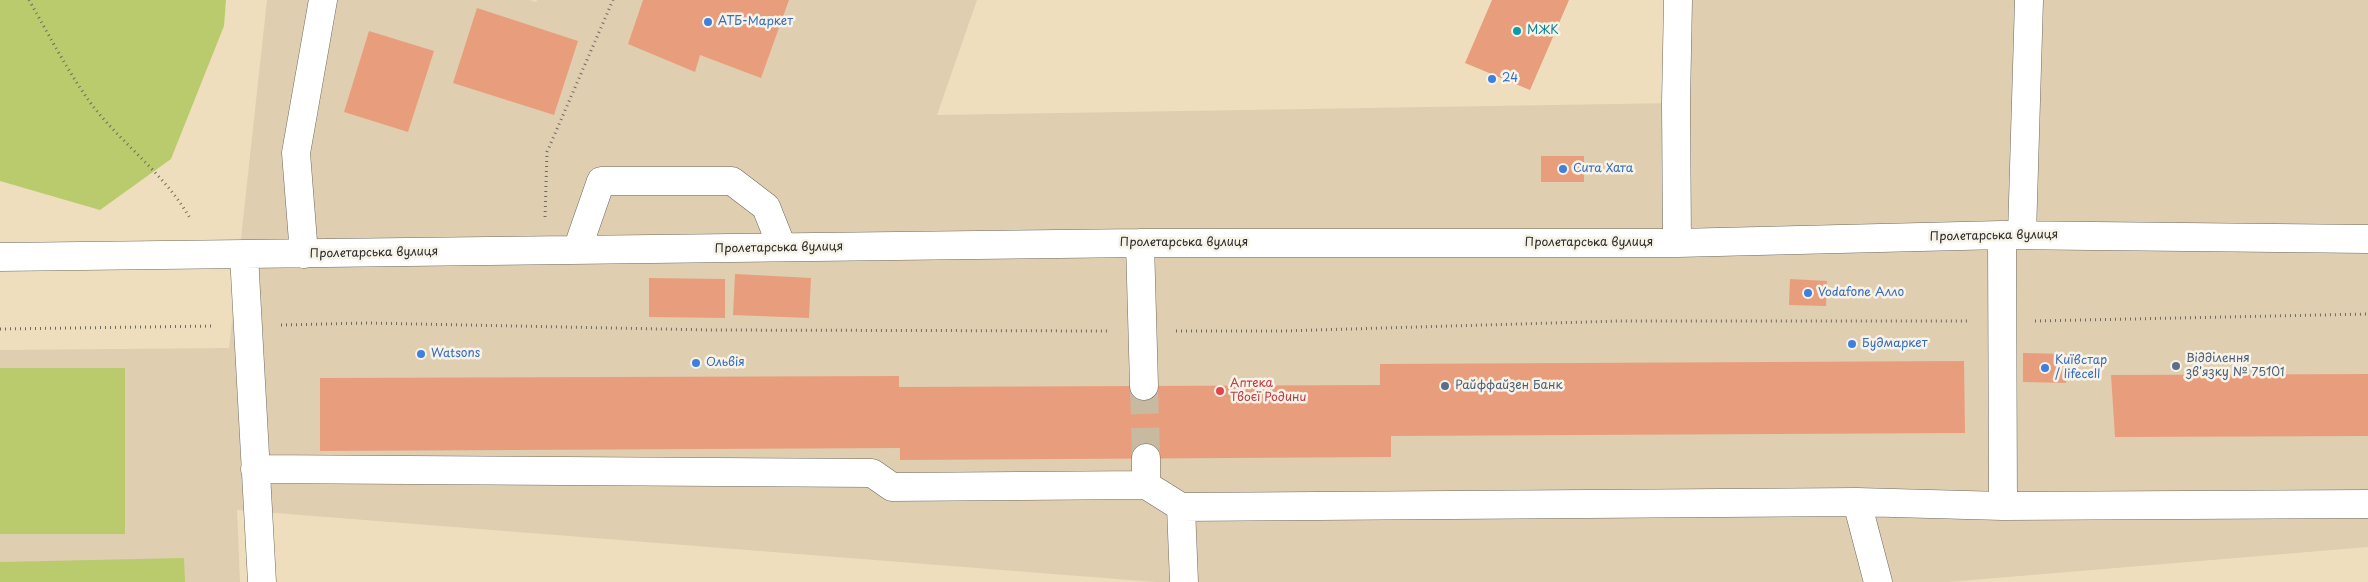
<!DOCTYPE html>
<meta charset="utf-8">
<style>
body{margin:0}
canvas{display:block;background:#eedebd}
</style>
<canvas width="2368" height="582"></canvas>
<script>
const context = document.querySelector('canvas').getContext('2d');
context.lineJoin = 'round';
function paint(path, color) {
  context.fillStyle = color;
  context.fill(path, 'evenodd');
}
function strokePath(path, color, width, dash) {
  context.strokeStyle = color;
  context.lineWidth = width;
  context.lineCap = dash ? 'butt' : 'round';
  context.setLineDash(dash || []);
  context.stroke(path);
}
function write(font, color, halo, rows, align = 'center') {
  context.font = font + ' "Playpen Sans",sans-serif';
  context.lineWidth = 5;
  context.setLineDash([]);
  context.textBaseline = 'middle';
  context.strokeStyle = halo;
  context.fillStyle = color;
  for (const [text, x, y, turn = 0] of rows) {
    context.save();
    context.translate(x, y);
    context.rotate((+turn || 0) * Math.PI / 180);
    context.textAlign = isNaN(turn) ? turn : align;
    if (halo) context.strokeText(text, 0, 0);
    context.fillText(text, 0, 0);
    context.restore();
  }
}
paint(new Path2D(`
 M 267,0 L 530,0 L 536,2 L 537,0 L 977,0 L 937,115 L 1675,103 L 1678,0 L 2368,0 L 2368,547 L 1948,582 L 1155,582 L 237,510 L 240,582 L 0,582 L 0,350 L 229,348 Z`), '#e0ceb1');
paint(new Path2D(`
 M 0,0 L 226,0 L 224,26 L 171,159 L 100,210 L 0,181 Z
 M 0,368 L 125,368 L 125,534 L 0,534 Z
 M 184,558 L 185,582 L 0,582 L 0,562 Z`), '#bacb6d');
paint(new Path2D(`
 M 643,0 L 789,0 L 761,78 L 700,55 L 695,72 L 628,44 Z
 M 1492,0 L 1569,0 L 1530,90 L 1465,63 Z
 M 477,8 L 578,41 L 554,115 L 453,83 Z
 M 369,31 L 434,51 L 408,132 L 344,112 Z
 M 1541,156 L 1584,156 L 1584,182 L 1541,182 Z
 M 735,274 L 811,278 L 809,318 L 733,315 Z
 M 649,278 L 725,279 L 725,318 L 649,317 Z
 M 1790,279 L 1827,281 L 1826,306 L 1789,305 Z
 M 2023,353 L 2067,354 L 2066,383 L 2023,382 Z
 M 1964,361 L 1965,433 L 1391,436 L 1391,457 L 900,460 L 900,448 L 320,451 L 320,378 L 899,376 L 899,387 L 1380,385 L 1380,364 Z
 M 2368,374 L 2368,436 L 2115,437 L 2111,375 Z`), '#e89e7c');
strokePath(new Path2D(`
 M 1144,386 L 1146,458`), '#c7baa0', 28, [28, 14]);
const minor = new Path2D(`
 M 2002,235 L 2003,506
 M 2022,235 L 2029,0
 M 1140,243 L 1144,386
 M 1677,243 L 1676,103 L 1678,0
 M 577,250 L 601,181 L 732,181 L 766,207 L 782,247
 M 304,254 L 296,153 L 323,0
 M 244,255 L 262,582
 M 0,257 L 1140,243 L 1677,243 L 2002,235 L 2368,239
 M 255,469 L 872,473 L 892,487 L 1146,485 L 1181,507 L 1857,502 L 2003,506 L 2368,504
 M 1146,485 L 1146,458
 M 1857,502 L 1878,582
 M 1181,507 L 1184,582`);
strokePath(minor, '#6f6a5e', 29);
strokePath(new Path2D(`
 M 29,0 C 49,35 68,72 92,105 C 123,145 166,175 191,220
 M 545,217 L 547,152 L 613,0
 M 2035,321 L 2368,314
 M 281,325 L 368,323 L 711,330 L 1109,331
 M 0,329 L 214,326
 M 1176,331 L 1282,331 L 1620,321 L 1969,321`), '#6f6a5e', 3, [1, 4]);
strokePath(minor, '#fff', 28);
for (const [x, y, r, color] of [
 [708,22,5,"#3f7fe0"],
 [1517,31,5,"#0f9aa8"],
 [1492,79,5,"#3f7fe0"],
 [1563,169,5,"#3f7fe0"],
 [1808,293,5,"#3f7fe0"],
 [1852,344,5,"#3f7fe0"],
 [421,354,5,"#3f7fe0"],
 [696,363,5,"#3f7fe0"],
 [2176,366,5,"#5c6f8a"],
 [2045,368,5,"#3f7fe0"],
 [1445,386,5,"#5c6f8a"],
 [1220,391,5,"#e0444e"]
]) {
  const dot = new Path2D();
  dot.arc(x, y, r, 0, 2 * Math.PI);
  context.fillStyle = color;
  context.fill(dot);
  strokePath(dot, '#f7f3e8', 2);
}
write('12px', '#366cbe', '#f7f3e8', [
 ["АТБ-Маркет",718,22],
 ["24",1502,79],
 ["Сита Хата",1573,169],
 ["Vodafone Алло",1818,293],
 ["Будмаркет",1862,344],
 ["Watsons",431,354],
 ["Київстар",2055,361],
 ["/ lifecell",2055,375],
 ["Ольвія",706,363]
], 'left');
write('12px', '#0d838f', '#f7f3e8', [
 ["МЖК",1527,31]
], 'left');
write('12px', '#2b2b2b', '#f7f3e8', [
 ["Пролетарська вулиця",1994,236,-1],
 ["Пролетарська вулиця",1184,243],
 ["Пролетарська вулиця",1589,243],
 ["Пролетарська вулиця",779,248,-1],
 ["Пролетарська вулиця",374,253,-1]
]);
write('12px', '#4e5e75', '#f7f3e8', [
 ["Відділення",2186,359],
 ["зв'язку № 75101",2186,373],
 ["Райффайзен Банк",1455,386]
], 'left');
write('12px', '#be3a42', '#f7f3e8', [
 ["Аптека",1230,384],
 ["Твоєї Родини",1230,398]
], 'left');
</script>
